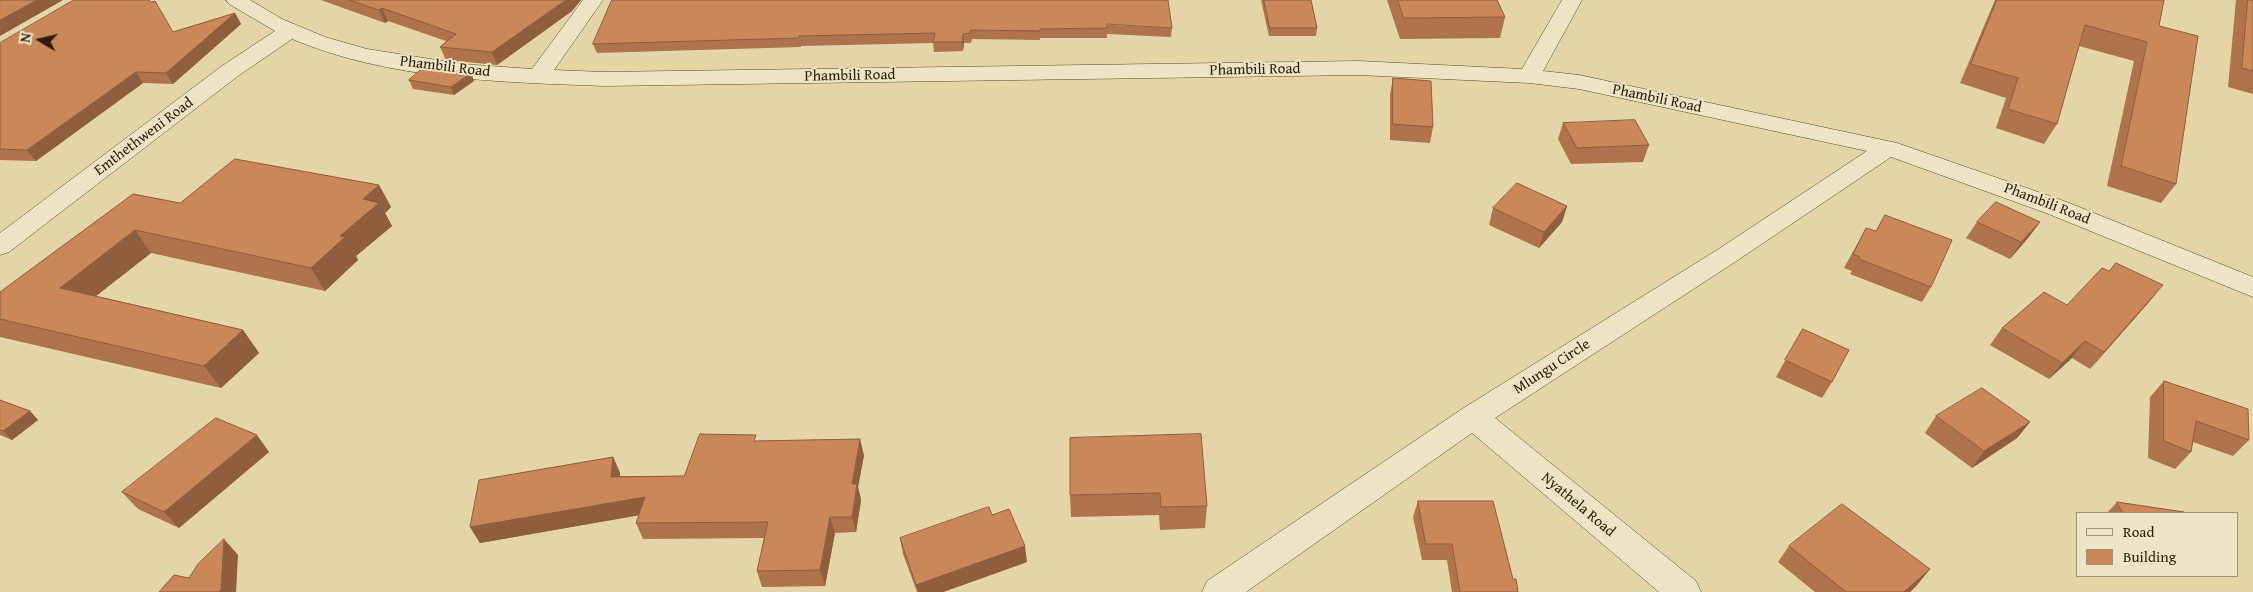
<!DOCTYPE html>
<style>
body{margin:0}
#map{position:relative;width:2253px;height:592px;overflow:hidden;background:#e3d5a6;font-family:"Gentium Book Plus",serif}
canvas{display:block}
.legend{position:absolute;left:2076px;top:512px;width:162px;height:65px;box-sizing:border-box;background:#ede4c5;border:1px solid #a0947b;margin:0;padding:6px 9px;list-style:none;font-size:15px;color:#2d1d0c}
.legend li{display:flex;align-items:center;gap:10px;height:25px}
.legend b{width:25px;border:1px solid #a0947b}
.north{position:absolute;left:15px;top:15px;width:50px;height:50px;-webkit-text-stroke:4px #ede4c5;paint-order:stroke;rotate:279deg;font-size:14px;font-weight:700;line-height:20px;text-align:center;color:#2d1d0c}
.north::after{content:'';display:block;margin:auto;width:18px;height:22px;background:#2d1d0c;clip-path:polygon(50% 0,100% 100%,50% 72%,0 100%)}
</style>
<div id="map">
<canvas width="2253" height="592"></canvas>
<ul class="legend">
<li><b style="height:6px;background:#ede4c5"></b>Road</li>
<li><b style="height:14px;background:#cb8758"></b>Building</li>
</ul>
<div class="north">N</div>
</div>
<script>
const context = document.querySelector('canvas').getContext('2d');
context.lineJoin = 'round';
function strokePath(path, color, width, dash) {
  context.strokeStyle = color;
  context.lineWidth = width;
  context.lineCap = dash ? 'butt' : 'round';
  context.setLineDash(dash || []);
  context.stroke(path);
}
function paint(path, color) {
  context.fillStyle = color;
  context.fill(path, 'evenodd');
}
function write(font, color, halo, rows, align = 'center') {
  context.font = font + ' "Gentium Book Plus",serif';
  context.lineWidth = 4;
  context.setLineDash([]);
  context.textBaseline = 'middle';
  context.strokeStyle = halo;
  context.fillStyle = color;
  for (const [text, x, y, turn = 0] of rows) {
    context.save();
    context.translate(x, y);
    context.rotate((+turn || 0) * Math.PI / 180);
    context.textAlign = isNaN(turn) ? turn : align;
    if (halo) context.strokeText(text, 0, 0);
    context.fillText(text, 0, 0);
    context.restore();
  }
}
const minor = new Path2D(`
 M 226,0 L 250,0 L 282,19 L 325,37 L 367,49 L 462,64 L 532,69 L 583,0 L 603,0 L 554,70 L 604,72 L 1359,61 L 1522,69 L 1562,0 L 1582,0 L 1543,71 L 1579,75 L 1897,143 L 2064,201 L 2253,277 L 2253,297 L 2046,213 L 1891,157 L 1735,262 L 1495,418 L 1696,581 L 1701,592 L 1659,592 L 1472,433 L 1246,592 L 1202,592 L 1207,581 L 1462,409 L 1717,250 L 1867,151 L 1579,89 L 1529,83 L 1359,75 L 604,86 C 500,82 390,80 292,39 L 238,76 L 9,252 L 0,255 L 0,233 L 222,66 L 275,31 L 229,4 Z`);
strokePath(minor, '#5a4b32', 1);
paint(minor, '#ede4c5');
paint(new Path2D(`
 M 321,0 L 581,0 L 572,11 L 497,65 L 446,60 L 440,47 L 446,41 L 388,21 L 385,23 Z
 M 612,0 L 1172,28 L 1171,37 L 1107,34 L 1107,38 L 1040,38 L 1040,40 L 972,39 L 971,43 L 964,43 L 963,51 L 934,52 L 933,43 L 801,46 L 801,47 L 597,53 L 593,44 Z
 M 1261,0 L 1311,0 L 1317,28 L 1316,36 L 1269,36 Z
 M 1387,0 L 1497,0 L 1505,17 L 1500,38 L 1400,39 Z
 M 1995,0 L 2164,0 L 2159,26 L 2176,184 L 2161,203 L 2107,186 L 2134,61 L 2079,46 L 2057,124 L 2044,144 L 1996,128 L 2006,98 L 1960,83 Z
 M 2236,0 L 2253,0 L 2253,94 L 2228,87 Z
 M 235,13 L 241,24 L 173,84 L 143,83 L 36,161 L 0,160 L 0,43 L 174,32 Z
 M 1393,78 L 1433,127 L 1430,143 L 1390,140 L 1390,94 Z
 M 409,80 L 474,81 L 454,95 L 413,89 Z
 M 1563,123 L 1649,145 L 1643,162 L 1571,164 L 1558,139 Z
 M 379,185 L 391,207 L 385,213 L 392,226 L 356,256 L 358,260 L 325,291 L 151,253 L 96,296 L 243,330 L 259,353 L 221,388 L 0,337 L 0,292 L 180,203 Z
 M 1567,206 L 1562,222 L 1539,248 L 1489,225 L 1493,208 Z
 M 1977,222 L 2040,222 L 2028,238 L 2010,259 L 1966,238 Z
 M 1866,228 L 1931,287 L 1922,302 L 1850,274 L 1852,271 L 1844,268 Z
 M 2149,302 L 2090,369 L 2072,358 L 2049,379 L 1990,345 L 2002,328 L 2067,305 Z
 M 1803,329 L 1832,382 L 1822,398 L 1776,377 Z
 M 2164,381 L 2249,440 L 2233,456 L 2193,442 L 2191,452 L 2175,469 L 2148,458 L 2150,397 Z
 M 0,400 L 30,411 L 38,420 L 12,440 L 0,435 Z
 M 1936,416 L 2030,422 L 2017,438 L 1972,468 L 1925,433 Z
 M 1070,438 L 1207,506 L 1205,528 L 1160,530 L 1159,515 L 1071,517 L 1070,495 Z
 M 757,441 L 864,455 L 858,487 L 861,500 L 856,532 L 835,533 L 825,586 L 762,587 L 757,571 L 764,538 L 643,539 L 636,523 L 639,515 L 480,543 L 470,527 L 613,457 L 620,473 L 620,476 L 684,476 Z
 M 269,452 L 179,528 L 138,509 L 122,492 Z
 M 1418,501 L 1513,579 L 1518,592 L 1452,592 L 1447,560 L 1422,560 L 1413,517 Z
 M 2117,502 L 2185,513 L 2107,513 Z
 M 992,515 L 1027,562 L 943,592 L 917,592 L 903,554 L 900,538 Z
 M 1789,546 L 1930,569 L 1917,585 L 1910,592 L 1815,592 L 1778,562 Z`), '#af744c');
paint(new Path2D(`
 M 37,0 L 63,0 L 0,36 L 0,20 Z
 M 566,0 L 581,0 L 572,11 L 497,65 L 492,52 Z
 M 382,8 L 388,21 L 385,23 L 379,10 Z
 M 235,13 L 241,24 L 173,84 L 166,73 Z
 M 963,34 L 964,43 L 963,51 L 962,42 Z
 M 136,72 L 143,83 L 36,161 L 27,150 Z
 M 471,73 L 474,81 L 454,95 L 451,87 Z
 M 379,185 L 391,207 L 385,213 L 392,226 L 356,256 L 358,260 L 325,291 L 311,268 L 340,236 L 363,199 Z
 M 1567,206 L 1562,222 L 1539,248 L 1544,232 Z
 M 2040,222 L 2028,238 L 2010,259 L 2021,242 Z
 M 135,230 L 151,253 L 78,310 L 60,288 Z
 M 2163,285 L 2149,302 L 2090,369 L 2104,352 Z
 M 243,330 L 259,353 L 221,388 L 204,366 Z
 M 2085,341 L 2072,358 L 2049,379 L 2062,363 Z
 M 30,411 L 38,420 L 12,440 L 3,431 Z
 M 2030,422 L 2017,438 L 1972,468 L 1984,451 Z
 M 257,435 L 269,452 L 179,528 L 164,512 Z
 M 860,439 L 864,455 L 858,487 L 861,500 L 856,532 L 852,517 L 852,484 Z
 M 613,457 L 620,473 L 618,492 L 611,477 Z
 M 645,497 L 652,513 L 480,543 L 470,527 Z
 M 830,517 L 835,533 L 825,586 L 820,570 Z
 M 224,539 L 238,555 L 236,592 L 219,592 Z
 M 1025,546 L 1027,562 L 943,592 L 918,592 L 916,585 Z
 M 1930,569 L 1917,585 L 1910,592 L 1904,592 Z`), '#8e5e3e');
const building = new Path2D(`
 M 0,0 L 37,0 L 0,20 Z
 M 74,0 L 149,0 L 151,2 L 155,1 L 173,32 L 235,13 L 166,73 L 136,72 L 27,150 L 0,149 L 0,43 Z
 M 350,0 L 566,0 L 492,52 L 440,47 L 456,34 L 382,8 L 379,10 Z
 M 612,0 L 1168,0 L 1172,28 L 1107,24 L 1107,28 L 1040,29 L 1040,31 L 971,30 L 970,33 L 963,34 L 962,42 L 933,42 L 935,33 L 799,36 L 799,38 L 593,44 Z
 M 1264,0 L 1311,0 L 1317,28 L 1270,28 Z
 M 1398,0 L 1497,0 L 1505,17 L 1404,18 Z
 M 1997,0 L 2164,0 L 2159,26 L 2198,36 L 2176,184 L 2121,166 L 2147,42 L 2085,25 L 2057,124 L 2008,109 L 2018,78 L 1971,64 Z
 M 2248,0 L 2253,0 L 2253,71 L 2242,68 Z
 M 424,67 L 471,73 L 451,87 L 409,80 Z
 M 1393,78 L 1431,81 L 1433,127 L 1393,124 Z
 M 1635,120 L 1649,145 L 1577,148 L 1563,123 Z
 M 235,159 L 379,185 L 363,199 L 379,203 L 340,236 L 345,237 L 311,268 L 135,230 L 60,288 L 243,330 L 204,366 L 0,319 L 0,292 L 133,194 L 180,203 Z
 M 1517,183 L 1567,206 L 1544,232 L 1493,208 Z
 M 1996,202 L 2040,222 L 2021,242 L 1977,222 Z
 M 1885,215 L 1952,240 L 1931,287 L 1859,259 L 1860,257 L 1853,254 L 1866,228 L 1876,231 Z
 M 2116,263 L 2163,285 L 2104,352 L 2085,341 L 2062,363 L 2002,328 L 2044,292 L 2067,305 L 2102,268 L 2109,271 Z
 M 1803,329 L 1849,350 L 1832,382 L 1785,360 Z
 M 2164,381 L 2248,409 L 2249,440 L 2196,421 L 2191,452 L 2164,441 Z
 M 1982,388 L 2030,422 L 1984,451 L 1936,416 Z
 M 0,400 L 30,411 L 3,431 L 0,430 Z
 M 216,418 L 257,435 L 164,512 L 122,492 Z
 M 700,434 L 756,435 L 754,441 L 860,439 L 852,484 L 857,484 L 852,517 L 830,517 L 820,570 L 757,571 L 768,522 L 636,523 L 645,497 L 470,527 L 479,480 L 613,457 L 611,477 L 684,476 Z
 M 1201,434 L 1207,506 L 1161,507 L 1160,493 L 1070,495 L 1070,438 Z
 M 1418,501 L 1493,501 L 1513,579 L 1516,579 L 1518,592 L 1460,592 L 1452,544 L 1426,544 Z
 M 2117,502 L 2184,512 L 2185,513 L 2123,513 Z
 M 1842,504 L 1930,569 L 1904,592 L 1846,592 L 1789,546 Z
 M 989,507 L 992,515 L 1009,509 L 1025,546 L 916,585 L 900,538 Z
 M 224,539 L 221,590 L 219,592 L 159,592 L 174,575 L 189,578 L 198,564 Z`);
paint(building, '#cb8758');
strokePath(building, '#8e5e3e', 1);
write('15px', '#2d1d0c', '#ede4c5', [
 ["Phambili Road",445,67,7],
 ["Phambili Road",1255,70,-1],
 ["Phambili Road",850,76,-1],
 ["Phambili Road",1657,99,12],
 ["Emthethweni Road",144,137,-37],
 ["Phambili Road",2047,204,21],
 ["Mlungu Circle",1552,367,-33],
 ["Nyathela Road",1578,505,40]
]);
</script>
